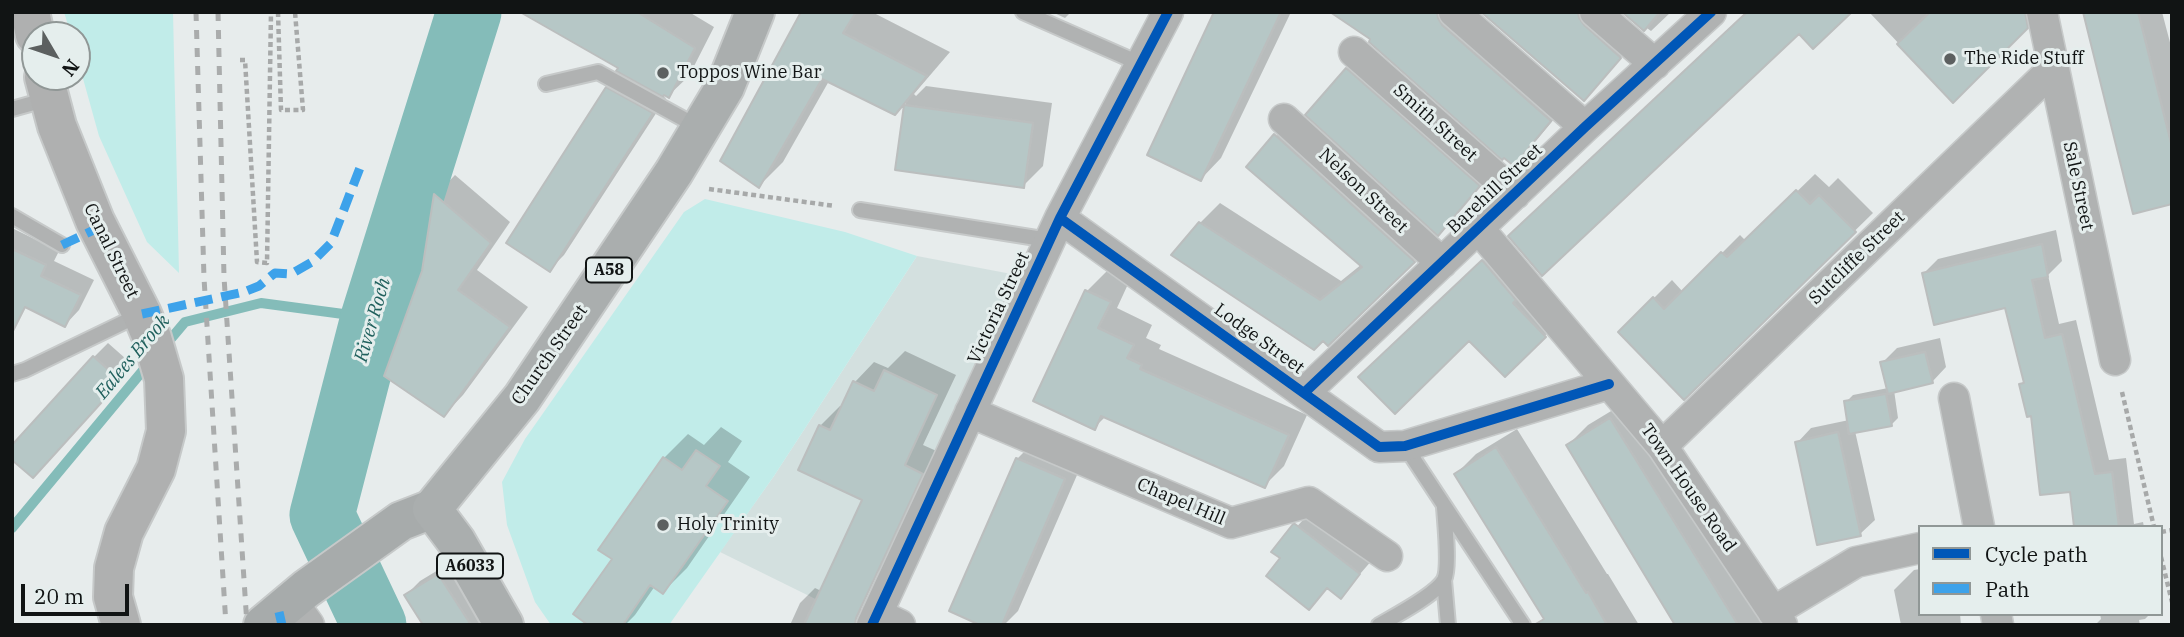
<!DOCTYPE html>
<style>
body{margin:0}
#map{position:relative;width:2184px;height:637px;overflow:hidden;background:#e7ecec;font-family:"IBM Plex Serif",serif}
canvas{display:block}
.frame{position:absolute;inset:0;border:14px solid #111414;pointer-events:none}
.legend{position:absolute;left:1918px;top:525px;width:245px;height:91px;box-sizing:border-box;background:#e5eeed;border:2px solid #909796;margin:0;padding:9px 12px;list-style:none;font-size:21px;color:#111414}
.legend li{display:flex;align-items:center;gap:14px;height:35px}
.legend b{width:35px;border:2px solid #909796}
.north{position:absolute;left:21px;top:21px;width:70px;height:70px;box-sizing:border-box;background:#e5eeed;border:2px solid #909796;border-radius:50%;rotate:129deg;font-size:19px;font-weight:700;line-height:28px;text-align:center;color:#111414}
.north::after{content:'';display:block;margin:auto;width:24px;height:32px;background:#5c6060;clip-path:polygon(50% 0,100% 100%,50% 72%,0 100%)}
.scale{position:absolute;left:21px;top:584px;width:108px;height:32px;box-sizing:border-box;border:4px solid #111414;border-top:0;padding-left:9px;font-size:21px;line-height:24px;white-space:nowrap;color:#111414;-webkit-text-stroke:5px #e5eeed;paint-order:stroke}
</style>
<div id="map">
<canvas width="2184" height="637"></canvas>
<div class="frame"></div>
<ul class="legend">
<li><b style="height:9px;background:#0057b8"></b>Cycle path</li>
<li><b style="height:9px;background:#3da2ea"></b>Path</li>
</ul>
<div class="north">N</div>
<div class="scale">20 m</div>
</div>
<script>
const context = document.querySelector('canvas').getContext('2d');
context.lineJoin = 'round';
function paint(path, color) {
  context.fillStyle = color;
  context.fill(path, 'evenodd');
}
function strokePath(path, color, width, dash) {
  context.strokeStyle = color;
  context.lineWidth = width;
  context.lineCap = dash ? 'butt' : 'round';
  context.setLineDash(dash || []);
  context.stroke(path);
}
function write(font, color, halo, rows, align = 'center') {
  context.font = font + ' "IBM Plex Serif",serif';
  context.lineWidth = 6;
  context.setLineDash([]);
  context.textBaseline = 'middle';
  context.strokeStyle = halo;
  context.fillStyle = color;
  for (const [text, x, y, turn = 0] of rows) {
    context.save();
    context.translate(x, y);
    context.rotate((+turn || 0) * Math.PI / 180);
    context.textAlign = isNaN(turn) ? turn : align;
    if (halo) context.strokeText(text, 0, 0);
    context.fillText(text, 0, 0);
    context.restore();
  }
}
paint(new Path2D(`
 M 917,256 L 1022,276 L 864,623 L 720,552 L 774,476 Z`), '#d3e0df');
paint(new Path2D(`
 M 64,12 L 173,12 L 179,273 L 147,242 L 99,136 L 77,57 L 77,35 L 71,35 Z
 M 705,199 L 845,232 L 917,256 L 774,476 L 669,625 L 551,625 L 535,602 L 507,525 L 502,482 L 525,439 L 684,212 Z`), '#c1ece9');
paint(new Path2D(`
 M 524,12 L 689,12 L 714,27 L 689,76 L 669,95 L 664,93 L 662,96 L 666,98 L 564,255 L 550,269 L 607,89 L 623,73 L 621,68 Z
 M 804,12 L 872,12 L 950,52 L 914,94 L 916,96 L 926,86 L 1052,103 L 1043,166 L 1023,186 L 897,169 L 906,101 L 829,81 L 783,162 L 759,186 Z
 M 1052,12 L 1071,12 L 1065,18 Z
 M 1217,12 L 1291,12 L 1221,158 L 1201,179 Z
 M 1333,12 L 1471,12 L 1571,99 L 1534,143 L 1514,163 L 1373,39 Z
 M 1484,12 L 1613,12 L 1640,36 L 1583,99 Z
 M 1625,12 L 1671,12 L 1651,31 Z
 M 1869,12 L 2041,12 L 1953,101 Z
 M 2085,12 L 2162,12 L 2172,50 L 2172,202 Z
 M 1367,49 L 1498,165 L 1458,213 L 1438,233 L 1347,69 Z
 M 1296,115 L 1434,241 L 1328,344 L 1200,223 L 1220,203 L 1341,281 L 1362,264 L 1248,167 Z
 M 1815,174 L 1829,187 L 1838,178 L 1873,213 L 1684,398 L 1620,332 L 1672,280 L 1683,292 L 1740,235 L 1746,241 Z
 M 455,175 L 510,222 L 477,270 L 528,307 L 463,395 L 444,415 L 423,271 L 436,195 Z
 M 12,228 L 59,251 L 54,261 L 94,280 L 79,310 L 65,325 L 12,299 Z
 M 2056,230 L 2062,261 L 2048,275 L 2059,324 L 2076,320 L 2109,460 L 2126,458 L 2134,524 L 2143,522 L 2144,527 L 2076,527 L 2071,490 L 2032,414 L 2021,384 L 2025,380 L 2007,306 L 1924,273 L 1938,259 Z
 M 1503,242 L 1565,316 L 1505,375 L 1469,339 L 1380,357 Z
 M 1107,271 L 1129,282 L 1117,308 L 1152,325 L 1146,338 L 1161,345 L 1159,349 L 1307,415 L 1284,466 L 1264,486 L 1106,416 L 1094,428 L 1087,291 Z
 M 1940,338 L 1946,367 L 1932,382 L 1894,390 L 1898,418 L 1891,425 L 1855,431 L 1875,520 L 1860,534 L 1797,443 L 1811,428 L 1849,420 L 1846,402 L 1853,395 L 1888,388 L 1882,363 L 1897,348 Z
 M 108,343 L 134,366 L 47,462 L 94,357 Z
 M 905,351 L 956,375 L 923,445 L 941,453 L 893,557 L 873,577 L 864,499 L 820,426 L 840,406 L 843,407 L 855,382 L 874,362 L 888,368 Z
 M 1631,399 L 1767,620 L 1763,625 L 1678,625 L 1568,445 L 1588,425 Z
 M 721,427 L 742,441 L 728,462 L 750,477 L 687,568 L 663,592 L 655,586 L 635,615 L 625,625 L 591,625 L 614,558 L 664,458 L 688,434 L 704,445 Z
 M 1517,429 L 1607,574 L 1608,574 L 1639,625 L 1550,625 L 1456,474 L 1476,454 Z
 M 1037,439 L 1084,459 L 1018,611 L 1004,625 L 985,625 L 1017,459 Z
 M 1311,511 L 1373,559 L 1341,596 L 1328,587 L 1309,608 L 1282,558 L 1274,552 Z
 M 453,561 L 494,625 L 425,625 L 406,595 L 420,581 Z
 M 1920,569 L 1920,614 L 1960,614 L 1961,625 L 1901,625 L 1894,590 L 1914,570 Z
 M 815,588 L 861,610 L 854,625 L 790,625 L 800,603 Z
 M 2100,614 L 2150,614 L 2145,619 L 2139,620 L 2140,625 L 2095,625 L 2101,619 Z`), '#0003');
strokePath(new Path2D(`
 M 163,348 L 185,322 L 261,303 L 373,318
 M 12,528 L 150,362`), '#84bcb9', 10);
strokePath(new Path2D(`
 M 374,625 L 322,515 L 373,318 L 469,12`), '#84bcb9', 65);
const building = new Path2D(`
 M 520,12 L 637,12 L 695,48 L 669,98 L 664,95 L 663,97 L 616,71 L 618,68 Z
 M 801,12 L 856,12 L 843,33 L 927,76 L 895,115 L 822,79 L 759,188 L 720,161 Z
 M 1214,12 L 1281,12 L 1201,181 L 1147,155 Z
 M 1330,12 L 1437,12 L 1438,18 L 1442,25 L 1551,121 L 1514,166 L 1504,158 L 1502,160 L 1369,42 L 1370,39 Z
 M 1481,12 L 1578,12 L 1579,18 L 1584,25 L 1621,58 L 1584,101 Z
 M 1622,12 L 1660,12 L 1644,31 Z
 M 1747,12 L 1852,12 L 1813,49 L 1799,34 L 1542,276 L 1508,236 Z
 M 1930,12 L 2025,12 L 2028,28 L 1953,103 L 1897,44 Z
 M 2083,12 L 2138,12 L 2172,147 L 2172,204 L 2133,214 Z
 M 1346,68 L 1480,186 L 1438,236 L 1305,115 Z
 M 606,87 L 653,113 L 550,272 L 506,243 Z
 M 904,105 L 1033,123 L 1024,188 L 895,170 Z
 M 1274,134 L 1415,262 L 1328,346 L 1323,341 L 1314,350 L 1171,255 L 1199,222 L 1320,300 L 1362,267 L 1246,167 Z
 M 1796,190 L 1810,204 L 1819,195 L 1856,232 L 1684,400 L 1618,332 L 1653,297 L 1664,309 L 1721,252 L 1727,257 Z
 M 434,194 L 491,243 L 458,290 L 510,327 L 444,417 L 384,376 L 422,271 Z
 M 2042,244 L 2048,277 L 2032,280 L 2045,338 L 2062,334 L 2095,474 L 2112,472 L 2119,527 L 2074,527 L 2070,492 L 2040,495 L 2031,416 L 2027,417 L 2019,384 L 2024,383 L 2005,308 L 1934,325 L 1922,273 Z
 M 12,249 L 46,265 L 41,276 L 81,295 L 65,327 L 25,307 L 12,333 Z
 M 1482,260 L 1516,300 L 1513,303 L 1546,337 L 1505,377 L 1469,341 L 1395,414 L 1358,377 Z
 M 1085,290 L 1111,302 L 1098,328 L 1134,345 L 1127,358 L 1142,365 L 1140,369 L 1289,435 L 1265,488 L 1101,416 L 1095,430 L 1033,401 Z
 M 1925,352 L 1933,383 L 1888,394 L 1880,362 Z
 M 93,356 L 121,381 L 33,478 L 12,460 L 12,445 Z
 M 884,370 L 937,395 L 905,465 L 923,474 L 856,618 L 855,625 L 804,625 L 862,500 L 798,470 L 819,425 L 830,430 L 853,381 L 874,391 Z
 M 1886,394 L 1892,426 L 1849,434 L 1844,401 Z
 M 1610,418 L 1691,549 L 1738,625 L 1675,625 L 1566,445 Z
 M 1838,432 L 1861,536 L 1817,545 L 1795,442 Z
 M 1496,447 L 1586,593 L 1588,592 L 1607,625 L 1534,625 L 1544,619 L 1454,474 Z
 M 696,450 L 720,466 L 706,486 L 728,501 L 663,594 L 650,585 L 623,625 L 588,625 L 573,614 L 612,559 L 598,550 L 663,457 L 682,470 Z
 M 1016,458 L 1065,479 L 1002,625 L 980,625 L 949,611 Z
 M 1293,524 L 1295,524 L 1360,574 L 1341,599 L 1327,588 L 1309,610 L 1266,576 L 1280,558 L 1271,552 Z
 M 438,574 L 471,625 L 423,625 L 404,595 Z`);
paint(building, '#b6c7c6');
strokePath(building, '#bbbebe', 2);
const service = new Path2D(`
 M 1023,12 L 1141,64
 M 546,84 L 598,72 L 700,128
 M 12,109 L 48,99
 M 860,210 L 1049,240
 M 12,216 L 62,245
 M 12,374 L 25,370 L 141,314
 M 1405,446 L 1523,625
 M 1444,580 L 1448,625
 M 1379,625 C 1395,616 1435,595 1444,580 C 1450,568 1445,522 1444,507`);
const minor = new Path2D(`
 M 1454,12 L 1585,127
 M 1595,12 L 1655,64
 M 2042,12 L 2115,360
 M 1354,52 L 1515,194
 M 1284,119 L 1442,263
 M 1060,218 L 1379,447 L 1405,446 L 1609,384
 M 1479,229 L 1662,446 L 1782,625
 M 1304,393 L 1585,127 L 1711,12
 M 1954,398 L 1979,527
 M 970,412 L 1231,523 L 1309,502 L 1387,556
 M 1662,446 L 2053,69
 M 292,601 L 309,625
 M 1773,612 L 1856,562 L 1920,548
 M 877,614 L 900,625
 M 1996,614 L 1998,625
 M 872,625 L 1060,218 L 1168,12`);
const secondary = new Path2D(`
 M 30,12 L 35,35
 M 44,77 L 57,126 L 95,221 L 142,314 L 152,338 L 164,379 L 166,431 L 156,469 L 124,532 L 114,568 L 113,597 L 121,625`);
const primary = new Path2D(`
 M 263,625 L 306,589 L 401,521 L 432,509`);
const trunk = new Path2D(`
 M 504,625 L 456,541 L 432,509 L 522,398 L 674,172 L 725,87 L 755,12`);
strokePath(service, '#c6c9c9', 18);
strokePath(minor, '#c6c9c9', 33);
strokePath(secondary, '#c6c9c9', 42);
strokePath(primary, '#c6c9c9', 42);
strokePath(trunk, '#c6c9c9', 42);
strokePath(new Path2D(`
 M 278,12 L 281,110 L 303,110 L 295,12
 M 240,60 L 245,60 L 257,262 L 267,263 L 271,12
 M 709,189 L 835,206
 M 2122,392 L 2154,527
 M 2161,532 L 2172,530
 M 2161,557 L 2172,602`), '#a7a9a9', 4.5, [5, 3.5]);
strokePath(service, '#b0b2b2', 14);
strokePath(minor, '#b0b2b2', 30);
strokePath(secondary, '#afb0b0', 38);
strokePath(primary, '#a7abab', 38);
strokePath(trunk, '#aaaeae', 38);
strokePath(new Path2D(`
 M 196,12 L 204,278 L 226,625
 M 218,12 L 224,277 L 247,625`), '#aaacac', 5, [9, 9]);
strokePath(new Path2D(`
 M 62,245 L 98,228
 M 142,314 L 244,292 L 259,286 L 275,273 L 291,274 L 312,262 L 331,243 L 361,165
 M 279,612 L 282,625`), '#3da2ea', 9, [18, 9]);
strokePath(new Path2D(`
 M 1060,218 L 1379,447 L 1405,446 L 1609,384
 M 1304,393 L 1585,127 L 1711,12
 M 872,625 L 1060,218 L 1168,12`), '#0057b8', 10);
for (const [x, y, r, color] of [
 [1950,59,7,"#5c6060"],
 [663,73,7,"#5c6060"],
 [663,525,7,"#5c6060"]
]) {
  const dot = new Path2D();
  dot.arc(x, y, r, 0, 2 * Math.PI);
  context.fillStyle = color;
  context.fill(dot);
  strokePath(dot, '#e5eeed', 2.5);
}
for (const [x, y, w] of [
 [609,270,46],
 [470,566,66]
]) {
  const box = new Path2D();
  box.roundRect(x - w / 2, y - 12.5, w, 25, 5);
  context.fillStyle = '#e5eeed';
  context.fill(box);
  strokePath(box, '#111414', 2);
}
write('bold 16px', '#111414', null, [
 ["A58",609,270],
 ["A6033",470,566]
]);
write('18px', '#111414', '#e5eeed', [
 ["The Ride Stuff",1964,59],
 ["Toppos Wine Bar",677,73],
 ["Holy Trinity",677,525]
], 'left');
write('18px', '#111414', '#e5eeed', [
 ["Smith Street",1435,123,42],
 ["Sale Street",2078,186,78],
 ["Barehill Street",1495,189,-43],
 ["Nelson Street",1363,191,43],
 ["Canal Street",111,251,64],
 ["Sutcliffe Street",1857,258,-44],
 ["Victoria Street",999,308,-65],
 ["Lodge Street",1259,339,36],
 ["Church Street",550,355,-55],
 ["Town House Road",1688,488,55],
 ["Chapel Hill",1181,502,23]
]);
write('italic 19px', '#20605d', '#e5eeed', [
 ["River Roch",373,320,-74],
 ["Ealees Brook",133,357,-50]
]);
</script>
